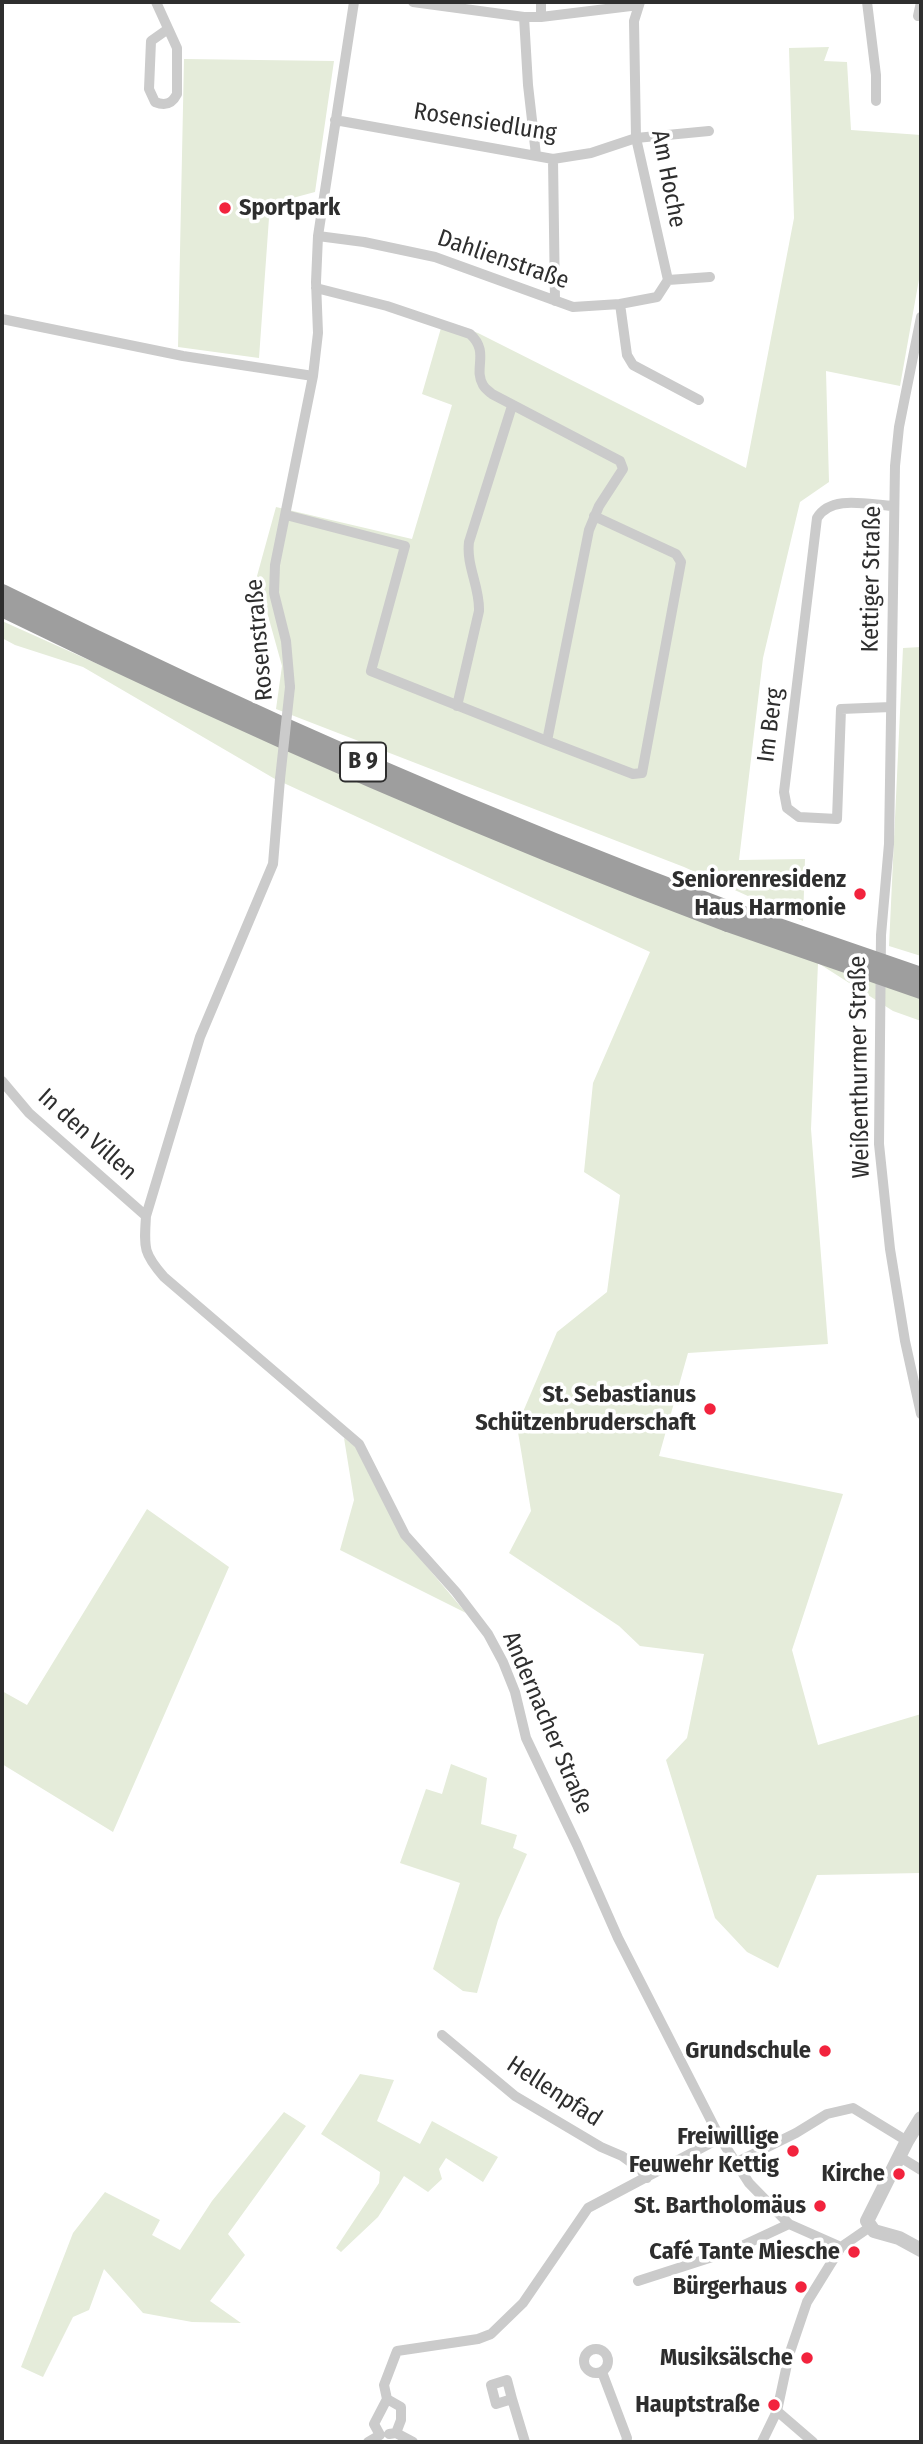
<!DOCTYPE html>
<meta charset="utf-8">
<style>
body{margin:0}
#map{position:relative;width:923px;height:2444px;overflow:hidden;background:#fff;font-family:"Fira Sans Condensed",sans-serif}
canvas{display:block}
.frame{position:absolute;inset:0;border:4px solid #2e2e2e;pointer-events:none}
</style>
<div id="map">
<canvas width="923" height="2444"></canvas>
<div class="frame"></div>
</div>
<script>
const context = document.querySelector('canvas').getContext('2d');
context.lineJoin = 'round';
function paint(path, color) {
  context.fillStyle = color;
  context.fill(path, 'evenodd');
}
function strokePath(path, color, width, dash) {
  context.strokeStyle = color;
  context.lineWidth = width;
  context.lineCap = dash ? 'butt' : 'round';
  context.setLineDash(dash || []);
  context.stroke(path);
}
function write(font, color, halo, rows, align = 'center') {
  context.font = font + ' "Fira Sans Condensed",sans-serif';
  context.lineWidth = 7;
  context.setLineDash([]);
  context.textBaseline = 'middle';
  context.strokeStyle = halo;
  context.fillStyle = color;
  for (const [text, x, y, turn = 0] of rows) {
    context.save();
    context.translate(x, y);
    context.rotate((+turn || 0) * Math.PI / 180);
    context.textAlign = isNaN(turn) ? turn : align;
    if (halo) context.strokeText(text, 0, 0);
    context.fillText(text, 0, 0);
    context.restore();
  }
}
paint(new Path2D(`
 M 829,47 L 824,61 L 847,62 L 851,130 L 921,135 L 921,268 L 900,386 L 826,371 L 829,482 L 800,502 L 763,658 L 739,860 L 805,859 L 803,921 L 684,867 L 276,709 L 282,666 L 257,576 L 276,507 L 412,539 L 452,405 L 422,394 L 443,321 L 478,333 L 746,468 L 794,218 L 789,48 Z
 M 184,59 L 334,61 L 315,192 L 270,204 L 259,358 L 178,347 Z
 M 2,621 L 401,800 L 921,997 L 921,1021 L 893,1011 L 818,963 L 811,1129 L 828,1344 L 688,1353 L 659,1456 L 843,1494 L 792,1650 L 818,1745 L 921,1714 L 921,1873 L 817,1875 L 778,1968 L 747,1952 L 715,1918 L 666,1760 L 687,1738 L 704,1654 L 640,1646 L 619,1626 L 509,1553 L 531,1511 L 517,1426 L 557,1332 L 607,1292 L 620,1195 L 584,1172 L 593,1083 L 650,952 L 275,779 L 83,667 L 15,645 L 2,638 Z
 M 921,647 L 921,956 L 889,946 L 903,648 Z
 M 344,1438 L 357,1448 L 402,1537 L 466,1613 L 340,1550 L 354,1500 Z
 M 147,1509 L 229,1567 L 113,1832 L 2,1764 L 2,1691 L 27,1705 Z
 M 451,1764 L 487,1778 L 481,1824 L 517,1835 L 513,1848 L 527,1854 L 498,1920 L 477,1993 L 463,1991 L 433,1969 L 460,1883 L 400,1863 L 426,1789 L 442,1794 Z
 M 360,2074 L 394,2080 L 377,2121 L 420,2144 L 432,2121 L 498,2157 L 483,2182 L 446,2158 L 439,2169 L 442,2179 L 428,2192 L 404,2176 L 378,2217 L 341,2252 L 336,2248 L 379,2183 L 380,2172 L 321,2134 Z
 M 284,2112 L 306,2126 L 228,2234 L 245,2255 L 210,2301 L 241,2323 L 192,2322 L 143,2313 L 104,2269 L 89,2310 L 73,2317 L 43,2377 L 21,2367 L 73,2233 L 105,2192 L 160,2220 L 152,2235 L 180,2250 L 212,2201 Z`), '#e5ecda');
strokePath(new Path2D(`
 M 156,2 L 177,48 L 177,94 C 172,104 165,106 155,102 L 149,89 L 151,41 L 168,29
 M 413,2 L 524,17 L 541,17 L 639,5
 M 541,2 L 541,17
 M 867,2 L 876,75 L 876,101
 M 918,16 L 921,2
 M 524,17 L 528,85 L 536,155
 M 335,120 L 553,159 L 591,153 L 636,138 L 709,131
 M 553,159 L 555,301
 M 318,236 L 364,242 L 435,257 L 573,307 L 620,304 L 627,355 L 633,365 L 699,400
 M 668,280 L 710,277
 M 620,304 L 657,297 L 668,280 L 636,138 L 634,21 L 640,2
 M 921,317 L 899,427 L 895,466 L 889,844 L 881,935 L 879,1144 L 890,1249 L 905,1341 L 921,1414
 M 2,319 L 183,356 L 313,376
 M 286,515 L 405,546 L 371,671 L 547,741 L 589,530 L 599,506 L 623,469 L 620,461 L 492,394 C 489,391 485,389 483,385 C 473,368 490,352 470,334 L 387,306 L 316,288
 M 290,687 L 286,641 L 274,593 L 275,565 L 313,376 L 318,333 L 316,282 L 318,236 L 354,2
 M 457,706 L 479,611 C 480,587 466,566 469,542 L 512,406
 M 891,707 L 841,709 L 837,819 L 799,817 L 787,808 L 784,792 L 817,518 C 831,494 869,505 894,506
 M 547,741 L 633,774 L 642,773 L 681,562 L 676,554 L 594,516
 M 280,779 L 273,864 L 200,1037 L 146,1216 C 144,1248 143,1253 164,1277 L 359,1444 L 405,1535 L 456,1592 L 488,1634 L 503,1662 L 515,1692 L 526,1738 L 577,1845 L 618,1938 L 720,2138 L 749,2183 L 789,2224 L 841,2247
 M 2,1081 L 29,1113 L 146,1216
 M 442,2035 L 515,2096 L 601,2147 L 622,2156 L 640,2169 L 647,2178
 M 900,2157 L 921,2170
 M 735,2163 L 796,2133 L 827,2114 L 853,2108 L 907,2141
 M 638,2281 L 731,2251 L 789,2224
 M584 2361a12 12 0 1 1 24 0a12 12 0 1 1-24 0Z
 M 602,2372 L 627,2438 L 626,2442
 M 507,2380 L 512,2399 L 496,2404 L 491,2385 Z
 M 387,2399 L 401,2407 L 401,2420 L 396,2433
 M 512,2399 L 525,2442
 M 777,2411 L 813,2442
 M 389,2434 L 396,2433 L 413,2442
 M 368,2442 L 380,2435 L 374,2424 L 387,2399 L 384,2385 L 397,2351 L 478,2339 L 491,2334 L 523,2303 L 588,2208 L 720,2138
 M 762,2442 L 777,2411 L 789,2355 L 807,2302 L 841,2247 L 870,2227`), '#cbcbcb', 10);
strokePath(new Path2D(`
 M 921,2118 L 907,2141 L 867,2221 L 874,2231 L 899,2238 L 921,2250`), '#cbcbcb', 14);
strokePath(new Path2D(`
 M 2,593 C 240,711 483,818 732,911
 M 2,608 C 239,724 480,830 728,923`), '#9e9e9e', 18);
strokePath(new Path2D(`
 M 280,779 L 290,687`), '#cbcbcb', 10);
strokePath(new Path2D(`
 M 732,911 L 921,976
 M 728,923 L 921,990`), '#9e9e9e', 18);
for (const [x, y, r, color] of [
 [225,208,7,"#f2233d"],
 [860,894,7,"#f2233d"],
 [710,1409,7,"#f2233d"],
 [825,2051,7,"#f2233d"],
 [793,2151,7,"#f2233d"],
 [899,2174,7,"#f2233d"],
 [820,2206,7,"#f2233d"],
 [854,2252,7,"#f2233d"],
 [801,2287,7,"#f2233d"],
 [807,2358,7,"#f2233d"],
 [774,2405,7,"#f2233d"]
]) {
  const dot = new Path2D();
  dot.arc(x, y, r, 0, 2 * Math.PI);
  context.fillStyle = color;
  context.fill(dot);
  strokePath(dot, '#fff', 2.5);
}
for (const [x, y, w] of [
 [363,762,46]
]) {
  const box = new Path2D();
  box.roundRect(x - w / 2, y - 19.5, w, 39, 5);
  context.fillStyle = '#fff';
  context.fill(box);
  strokePath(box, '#2e2e2e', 2);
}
write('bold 23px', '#2e2e2e', null, [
 ["B 9",363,762]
]);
write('24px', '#2e2e2e', '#fff', [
 ["Rosensiedlung",485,123,9],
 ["Am Hoche",668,179,79],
 ["Dahlienstraße",503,260,19],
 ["Kettiger Straße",872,579,-89],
 ["Rosenstraße",260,640,-95],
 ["Im Berg",771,725,-83],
 ["Weißenthurmer Straße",860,1067,-91],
 ["In den Villen",87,1135,42],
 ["Andernacher Straße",547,1723,67],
 ["Hellenpfad",554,2092,33]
]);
write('bold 24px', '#2e2e2e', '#fff', [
 ["Sportpark",239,208,"left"],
 ["Seniorenresidenz",846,880],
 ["Haus Harmonie",846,908],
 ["St. Sebastianus",696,1395],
 ["Schützenbruderschaft",696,1423],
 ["Grundschule",811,2051],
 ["Freiwillige",779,2137],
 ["Feuwehr Kettig",779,2165],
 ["Kirche",885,2174],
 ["St. Bartholomäus",806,2206],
 ["Café Tante Miesche",840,2252],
 ["Bürgerhaus",787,2287],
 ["Musiksälsche",793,2358],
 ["Hauptstraße",760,2405]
], 'right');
</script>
